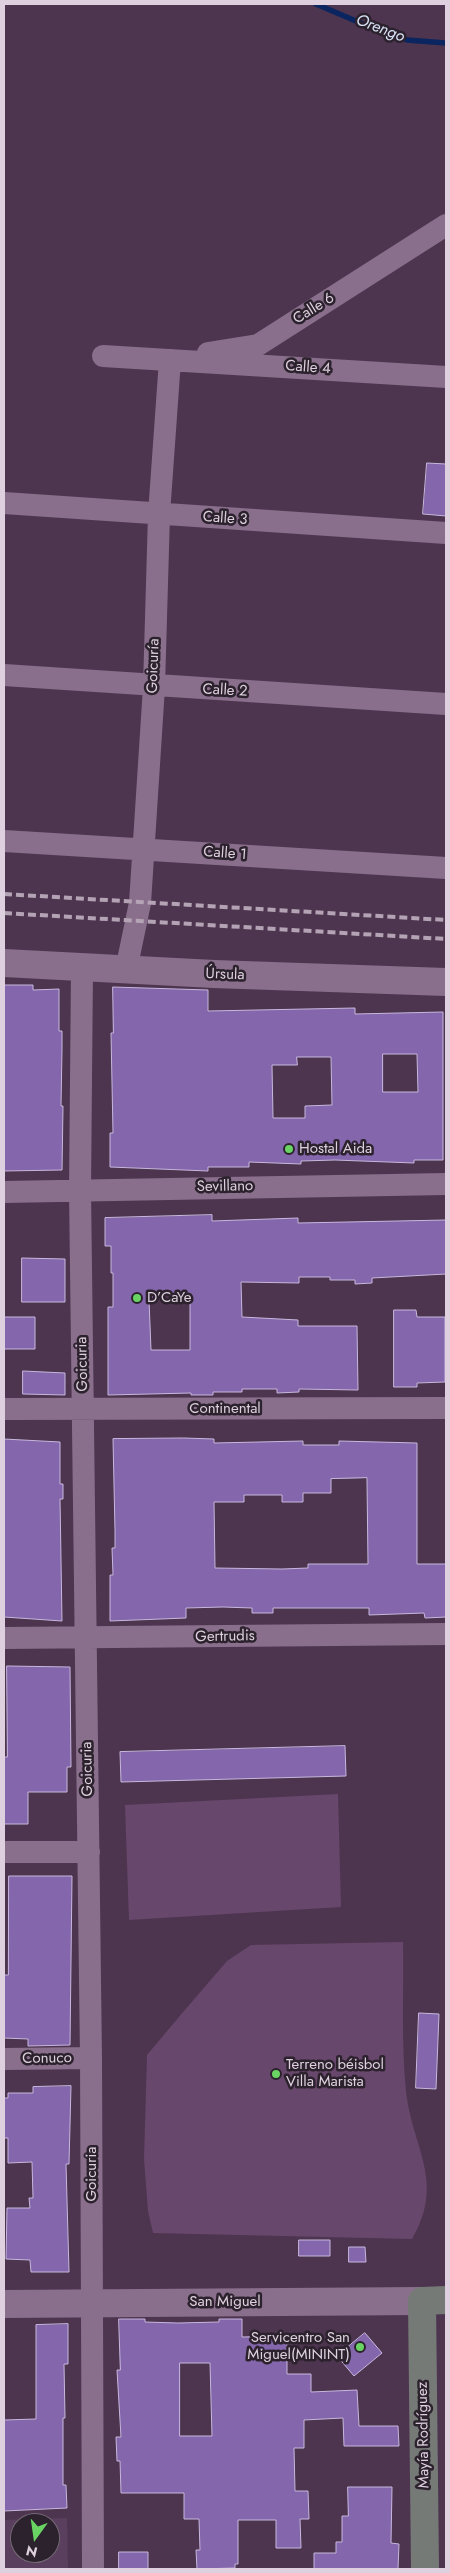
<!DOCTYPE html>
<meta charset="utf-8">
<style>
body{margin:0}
#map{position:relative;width:450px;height:2573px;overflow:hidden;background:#4d354f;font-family:Jost,sans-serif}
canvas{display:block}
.frame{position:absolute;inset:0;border:5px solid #ded0df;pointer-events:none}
.north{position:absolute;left:10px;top:2513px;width:50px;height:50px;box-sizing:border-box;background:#2c222d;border:1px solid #736874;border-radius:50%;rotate:194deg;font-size:14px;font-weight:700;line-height:20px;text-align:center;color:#ded0df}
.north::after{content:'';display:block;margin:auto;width:18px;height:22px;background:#69d464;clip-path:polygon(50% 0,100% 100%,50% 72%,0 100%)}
</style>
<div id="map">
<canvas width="450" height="2573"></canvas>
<div class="frame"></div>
<div class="north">N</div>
</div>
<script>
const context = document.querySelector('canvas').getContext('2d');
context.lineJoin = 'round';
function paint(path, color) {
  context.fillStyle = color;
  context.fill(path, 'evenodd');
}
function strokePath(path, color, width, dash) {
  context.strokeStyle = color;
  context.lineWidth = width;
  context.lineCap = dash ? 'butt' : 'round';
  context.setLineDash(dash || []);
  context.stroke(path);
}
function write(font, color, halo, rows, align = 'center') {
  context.font = font + ' Jost,sans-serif';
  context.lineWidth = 5;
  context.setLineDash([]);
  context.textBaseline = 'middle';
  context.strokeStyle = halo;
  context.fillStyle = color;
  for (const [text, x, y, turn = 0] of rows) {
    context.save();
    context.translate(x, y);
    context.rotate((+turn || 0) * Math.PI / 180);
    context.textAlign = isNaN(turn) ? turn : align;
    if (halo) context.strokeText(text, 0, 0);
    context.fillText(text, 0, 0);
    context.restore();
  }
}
paint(new Path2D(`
 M 67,2518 L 68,2569 L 4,2569 L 4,2520 ZM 20,2523 L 50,2523 L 50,2553 L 20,2553 Z`), '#5b3f5e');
paint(new Path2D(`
 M 338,1794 L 341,1907 L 129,1920 L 125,1805 Z
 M 403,1942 C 404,1991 401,2042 406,2091 C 412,2148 446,2181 412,2239 L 153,2233 L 148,2211 L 144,2159 L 147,2055 L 184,2011 L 227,1961 L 251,1945 Z`), '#68476c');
strokePath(new Path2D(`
 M 316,4 L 377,30 L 407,40 L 446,43`), '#0a255f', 5.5);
const building = new Path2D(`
 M 427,463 L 446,464 L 446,516 L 423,514 Z
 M 4,985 L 33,985 L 33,990 L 59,989 L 59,1031 L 62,1031 L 62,1049 L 61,1106 L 63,1106 L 62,1170 L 4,1171 Z
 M 113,987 L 208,990 L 208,1011 L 355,1008 L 355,1014 L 443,1012 L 443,1160 L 414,1160 L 414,1163 L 335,1160 L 301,1161 L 301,1164 L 249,1162 L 249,1167 L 208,1167 L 208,1171 L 110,1167 L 110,1133 L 113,1133 L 111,1033 L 113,1033 ZM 383,1054 L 417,1054 L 418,1092 L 383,1092 ZM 297,1057 L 331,1057 L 332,1105 L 305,1106 L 305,1118 L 273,1118 L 272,1065 L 297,1065 Z
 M 212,1215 L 212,1221 L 298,1218 L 298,1223 L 446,1220 L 446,1274 L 372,1278 L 372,1283 L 355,1284 L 355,1280 L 330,1280 L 330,1277 L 299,1277 L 299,1283 L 241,1282 L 242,1317 L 298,1320 L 298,1326 L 357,1326 L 358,1390 L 299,1389 L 299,1392 L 277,1393 L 277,1389 L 242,1389 L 242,1392 L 213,1392 L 213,1395 L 191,1395 L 191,1393 L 108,1395 L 108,1307 L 113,1307 L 113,1273 L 111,1273 L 111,1246 L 105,1246 L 105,1218 ZM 155,1294 L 190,1294 L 190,1350 L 151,1350 L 149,1300 L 155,1300 Z
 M 22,1258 L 65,1259 L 65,1302 L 22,1302 Z
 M 394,1310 L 416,1310 L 417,1317 L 445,1317 L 445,1382 L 417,1383 L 417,1387 L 394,1387 Z
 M 4,1317 L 35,1317 L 35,1349 L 4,1349 Z
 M 23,1371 L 65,1373 L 65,1395 L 23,1394 Z
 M 184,1438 L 214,1439 L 214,1443 L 303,1441 L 303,1445 L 339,1445 L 339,1441 L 417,1443 L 417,1564 L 446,1564 L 446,1617 L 425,1618 L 424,1613 L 369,1615 L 369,1608 L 273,1608 L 273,1613 L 252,1613 L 252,1608 L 223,1607 L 186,1608 L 186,1618 L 110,1621 L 110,1575 L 113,1575 L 112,1548 L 115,1548 L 115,1531 L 113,1439 ZM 367,1478 L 368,1564 L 308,1564 L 308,1568 L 282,1569 L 215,1568 L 214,1502 L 244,1502 L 244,1495 L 282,1495 L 282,1502 L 303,1502 L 303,1493 L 331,1493 L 331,1479 Z
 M 4,1439 L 60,1442 L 60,1484 L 63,1484 L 63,1499 L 60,1499 L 62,1621 L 4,1617 Z
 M 7,1666 L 70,1667 L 71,1767 L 67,1767 L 67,1792 L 28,1792 L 28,1824 L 4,1824 L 4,1757 L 7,1757 Z
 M 345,1746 L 346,1776 L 121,1782 L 120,1752 Z
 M 9,1876 L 72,1876 L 70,2045 L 28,2046 L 28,2039 L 4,2038 L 4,1975 L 8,1975 Z
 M 419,2013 L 439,2014 L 436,2089 L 416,2088 Z
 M 71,2086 L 69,2164 L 66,2164 L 69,2272 L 31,2272 L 30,2260 L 6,2259 L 7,2208 L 30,2208 L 29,2198 L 33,2198 L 32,2162 L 8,2163 L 8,2138 L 4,2138 L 4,2098 L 8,2098 L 8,2093 L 33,2093 L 33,2087 Z
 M 299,2240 L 330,2240 L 330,2256 L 299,2256 Z
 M 349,2247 L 365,2247 L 366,2262 L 349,2262 Z
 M 119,2319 L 145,2319 L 145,2322 L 178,2323 L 219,2322 L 219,2319 L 242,2319 L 242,2337 L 287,2336 L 287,2374 L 311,2374 L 311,2392 L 357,2390 L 359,2426 L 398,2426 L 399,2446 L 344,2446 L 343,2418 L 304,2420 L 304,2448 L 294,2448 L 295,2491 L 308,2491 L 309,2519 L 300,2519 L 301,2548 L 276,2548 L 276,2520 L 238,2520 L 238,2564 L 235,2564 L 235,2568 L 197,2569 L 196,2550 L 200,2550 L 199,2519 L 184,2519 L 184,2493 L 121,2493 L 120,2461 L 117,2461 L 116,2437 L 121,2437 L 117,2370 L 120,2370 ZM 180,2363 L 210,2363 L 212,2436 L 180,2436 Z
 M 68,2324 L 68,2364 L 64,2364 L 65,2418 L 63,2418 L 63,2485 L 66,2485 L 67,2508 L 4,2511 L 4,2420 L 36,2419 L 36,2325 Z
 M 365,2333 L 382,2353 L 354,2376 L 337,2356 Z
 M 348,2487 L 392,2487 L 391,2543 L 399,2544 L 398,2569 L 314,2569 L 314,2553 L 336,2553 L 336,2542 L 342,2542 L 342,2516 L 348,2516 Z
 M 119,2552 L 148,2552 L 148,2569 L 119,2569 Z`);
paint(building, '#8366ab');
strokePath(building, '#c7b8dd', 1);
strokePath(new Path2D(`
 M 208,353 L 258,345 L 446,225
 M 103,356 L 446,377
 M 4,503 L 446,533
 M 4,675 L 446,704
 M 4,841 L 446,868
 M 82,968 L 80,1190 L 91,2058 L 93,2569
 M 126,970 L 140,903 L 154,687 L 159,514 L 170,360
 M 4,1192 L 446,1184
 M 4,1409 L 446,1408
 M 4,1638 L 446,1634
 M 4,1852 L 89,1852
 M 4,2059 L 91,2058`), '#896f8c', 22);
strokePath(new Path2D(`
 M 4,963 L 214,974 L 446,982
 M 4,2304 L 422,2301`), '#896f8c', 28);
strokePath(new Path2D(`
 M 425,2569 L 422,2301 L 446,2300`), '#767a77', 28);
strokePath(new Path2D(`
 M 4,894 L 446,920
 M 4,913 L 446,939`), '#b4a3b5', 4, [8, 4]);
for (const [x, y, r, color] of [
 [289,1149,5,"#69d464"],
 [137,1298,5,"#69d464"],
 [276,2074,5,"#69d464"],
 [360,2347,5,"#69d464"]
]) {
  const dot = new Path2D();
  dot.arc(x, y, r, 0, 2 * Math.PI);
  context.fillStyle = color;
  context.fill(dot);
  strokePath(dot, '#2c222d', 2);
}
write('15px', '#ded0df', '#2c222d', [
 ["Calle 6",314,309,-32],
 ["Calle 4",308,368,4],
 ["Calle 3",225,519,4],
 ["Goicuría",154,666,-88],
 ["Calle 2",225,691,3],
 ["Calle 1",225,854,4],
 ["Úrsula",225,975,2],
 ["Sevillano",225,1187,-1],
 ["Goicuria",83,1364,-91],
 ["Continental",225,1409],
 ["Gertrudis",225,1637,-1],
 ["Goicuria",88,1769,-91],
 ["Conuco",47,2059,-1],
 ["Goicuria",92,2174,-90],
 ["San Miguel",225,2302],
 ["Mayía Rodríguez",424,2435,-91]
]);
write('15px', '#ded0df', '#2c222d', [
 ["Hostal Aida",299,1149],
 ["D’CaYe",147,1298],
 ["Terreno béisbol",286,2065],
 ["Villa Marista",286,2082],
 ["Servicentro San",350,2338,"right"],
 ["Miguel(MININT)",350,2355,"right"]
], 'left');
write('italic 16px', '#d7e1f4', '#2c222d', [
 ["Orengo",380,29,21]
]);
</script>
